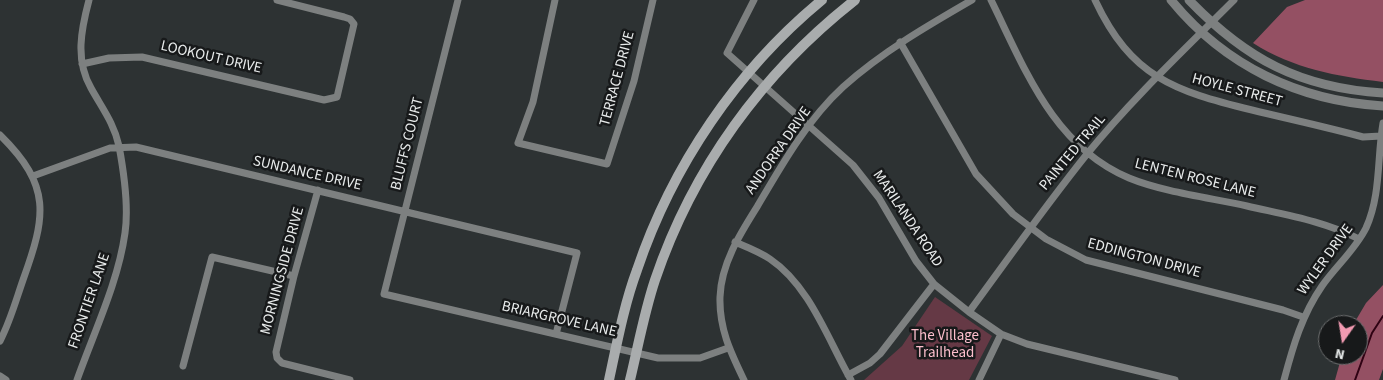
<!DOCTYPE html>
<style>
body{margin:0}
#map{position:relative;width:1383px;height:380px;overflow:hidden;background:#2d3233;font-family:"Source Sans 3",sans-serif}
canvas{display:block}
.north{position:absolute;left:1318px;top:315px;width:50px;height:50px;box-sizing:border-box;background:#17191a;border:1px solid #6b6d6e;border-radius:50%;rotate:193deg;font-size:14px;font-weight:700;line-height:20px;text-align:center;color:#e8ebeb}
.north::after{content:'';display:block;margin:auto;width:18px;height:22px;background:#f19ab1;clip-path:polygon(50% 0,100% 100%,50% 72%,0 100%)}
</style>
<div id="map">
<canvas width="1383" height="380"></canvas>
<div class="north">N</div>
</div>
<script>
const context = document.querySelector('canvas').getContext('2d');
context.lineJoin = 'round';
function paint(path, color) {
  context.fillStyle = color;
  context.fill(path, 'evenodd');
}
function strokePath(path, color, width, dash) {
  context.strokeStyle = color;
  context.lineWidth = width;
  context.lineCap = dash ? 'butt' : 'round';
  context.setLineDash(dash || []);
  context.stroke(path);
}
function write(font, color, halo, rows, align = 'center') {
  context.font = font + ' "Source Sans 3",sans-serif';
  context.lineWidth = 5;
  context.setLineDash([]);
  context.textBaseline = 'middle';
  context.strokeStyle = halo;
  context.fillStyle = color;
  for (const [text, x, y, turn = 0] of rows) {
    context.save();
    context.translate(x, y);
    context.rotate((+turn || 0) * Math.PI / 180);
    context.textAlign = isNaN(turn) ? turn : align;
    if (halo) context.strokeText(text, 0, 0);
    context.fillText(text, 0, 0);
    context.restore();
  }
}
paint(new Path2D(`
 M 935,297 L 992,336 L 969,380 L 864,380 L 902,346 Z`), '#653945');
paint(new Path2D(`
 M 1305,0 L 1383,0 L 1383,82 C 1336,76 1294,69 1253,43 L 1287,7 Z
 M 1383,285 L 1383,369 L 1379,380 L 1335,380 L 1342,355 L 1358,355 L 1358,325 L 1353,325 L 1366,303 Z`), '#945063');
strokePath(new Path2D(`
 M 1355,380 L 1372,333 L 1383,316`), '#2f0213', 2);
strokePath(new Path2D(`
 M 458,0 L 384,294 L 658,358 L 700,358 L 728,348
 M 555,0 L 533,102 L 518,143 L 607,164 L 634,81 L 653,0
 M 754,0 L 727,53 L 853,165 L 879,198 L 916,261 L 934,284 L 969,312 L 1001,334 L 1027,344 L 1175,380
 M 991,0 C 1025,69 1053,146 1129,178 C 1163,192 1211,198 1247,206 C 1286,215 1324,221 1359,239
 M 1095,0 C 1131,77 1174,91 1252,110 C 1289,119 1326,127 1363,137 L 1381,136
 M 900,42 L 976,174 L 1013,214 L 1046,239 L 1086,260 L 1283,310 L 1303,317
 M 82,64 L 109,58 L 142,57 L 324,100 L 337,97 L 354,24 L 350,19 L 344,17 L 277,0
 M 0,135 C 52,186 46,216 23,280 C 16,300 10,322 0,341
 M 33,176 L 110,148 L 136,147 L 577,253 L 556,334
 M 318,190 L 294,276 L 276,352 L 277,358 L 282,363 L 350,380
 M 735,242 C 747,247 760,252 770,259 C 810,286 828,340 851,380
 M 969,312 C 1008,259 1046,205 1087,154 C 1132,99 1184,50 1234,0
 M 183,366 L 212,257 L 294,276
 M 848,375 L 870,363 L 880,354 L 934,284
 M 0,376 L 6,380
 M 77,380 C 94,332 118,283 125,233 C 129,206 124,173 119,146 C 114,123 102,108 91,88 C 75,60 81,30 89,0
 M 744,380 C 731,353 719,329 720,297 C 721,264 740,234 757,207 C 781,166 807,120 843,87 C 882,52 927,26 972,0
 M 979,380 L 1001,334
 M 1284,380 C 1293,346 1302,315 1322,286 C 1336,266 1355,250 1366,228 C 1381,195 1377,158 1383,123`), '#7d8080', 7);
strokePath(new Path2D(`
 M 1171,0 C 1225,66 1299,101 1383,106
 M 1189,0 C 1246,59 1300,88 1383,93`), '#7d8080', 9);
strokePath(new Path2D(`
 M 609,380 C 617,343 624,305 637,270 C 672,166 737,70 822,0
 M 630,380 C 638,347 644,313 655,280 C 693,168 762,73 855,0`), '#a9acad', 10);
write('15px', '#e8ebeb', '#17191a', [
 ["LOOKOUT DRIVE",211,58,13],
 ["TERRACE DRIVE",618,79,-75],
 ["HOYLE STREET",1237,91,15],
 ["BLUFFS COURT",408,144,-76],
 ["ANDORRA DRIVE",779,151,-55],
 ["PAINTED TRAIL",1073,153,-50],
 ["SUNDANCE DRIVE",307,174,13],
 ["LENTEN ROSE LANE",1195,179,14],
 ["MARILANDA ROAD",907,219,56],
 ["EDDINGTON DRIVE",1144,259,15],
 ["WYLER DRIVE",1326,260,-54],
 ["MORNINGSIDE DRIVE",283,271,-75],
 ["FRONTIER LANE",90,301,-71],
 ["BRIARGROVE LANE",559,320,13]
]);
write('15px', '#fcbecc', '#17191a', [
 ["The Village",945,337],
 ["Trailhead",945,354]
]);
</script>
